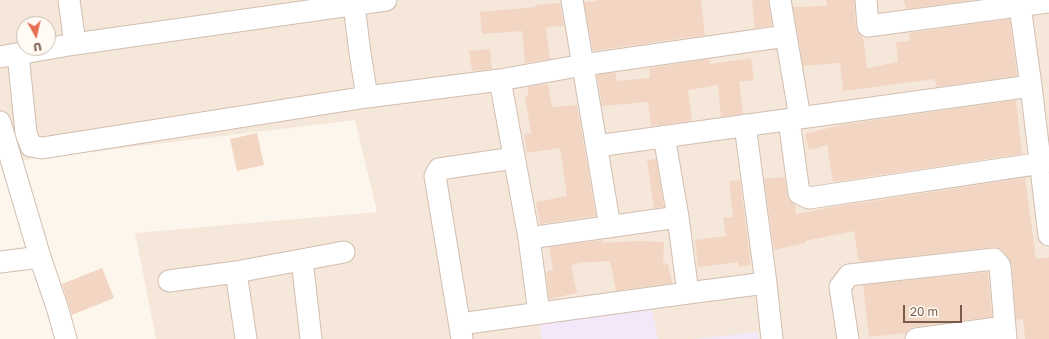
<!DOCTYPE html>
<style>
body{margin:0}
#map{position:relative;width:1049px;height:339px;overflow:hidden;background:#fdf6ec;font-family:"Golos Text",sans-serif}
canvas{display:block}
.north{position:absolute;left:16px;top:16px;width:40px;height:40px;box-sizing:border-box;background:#fffaf3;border:1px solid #cabbb1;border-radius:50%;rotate:172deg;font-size:11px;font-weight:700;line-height:16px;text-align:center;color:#7a5c4d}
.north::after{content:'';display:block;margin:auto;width:14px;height:18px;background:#e76f51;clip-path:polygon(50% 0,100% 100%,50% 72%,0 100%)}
.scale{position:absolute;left:903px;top:305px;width:59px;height:18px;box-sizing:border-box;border:2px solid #7a5c4d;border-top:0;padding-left:5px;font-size:12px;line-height:14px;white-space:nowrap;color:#7a5c4d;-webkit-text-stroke:3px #fffaf3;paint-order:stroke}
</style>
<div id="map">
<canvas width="1049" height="339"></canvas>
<div class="north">U</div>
<div class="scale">20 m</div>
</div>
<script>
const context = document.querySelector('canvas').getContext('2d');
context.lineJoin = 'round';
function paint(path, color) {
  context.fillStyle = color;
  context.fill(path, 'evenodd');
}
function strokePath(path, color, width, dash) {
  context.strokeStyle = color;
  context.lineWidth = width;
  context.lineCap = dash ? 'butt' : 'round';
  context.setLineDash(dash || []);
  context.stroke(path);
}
paint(new Path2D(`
 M 0,0 L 1049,0 L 1049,339 L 156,339 L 135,233 L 377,212 L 355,120 L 0,163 ZM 24,24 L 48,24 L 48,48 L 24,48 Z`), '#f5e8da');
paint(new Path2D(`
 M 650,300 L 658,339 L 542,339 L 539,319 Z
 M 758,332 L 759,339 L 692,339 Z`), '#f3e8fa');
paint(new Path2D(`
 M 596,0 L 701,0 L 705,35 L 593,51 L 584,2 L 597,1 Z
 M 752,0 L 768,0 L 772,26 L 755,28 Z
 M 826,0 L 854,0 L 856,27 L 858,33 L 863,37 L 867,68 L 898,62 L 896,42 L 910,41 L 909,33 L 1010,19 L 1017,76 L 936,87 L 935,79 L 843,91 L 840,63 L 803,66 L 793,7 L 827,6 Z
 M 904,0 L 973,0 L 906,9 Z
 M 560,3 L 564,26 L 546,27 L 550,59 L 525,63 L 522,31 L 482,34 L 480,12 L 536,7 L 535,5 Z
 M 490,49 L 492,69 L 472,71 L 469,51 Z
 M 751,58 L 754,80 L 739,82 L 743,113 L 741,114 L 721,117 L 718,85 L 688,90 L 692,121 L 651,126 L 648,102 L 602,106 L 597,75 L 615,72 L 617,81 L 650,78 L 649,68 L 709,59 L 710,64 Z
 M 548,84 L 552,107 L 577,105 L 596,216 L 540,224 L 536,202 L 567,196 L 560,148 L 527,153 L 524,134 L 531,133 L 525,96 L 528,95 L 528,87 Z
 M 1016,100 L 1022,154 L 833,182 L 827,145 L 809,150 L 805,134 L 840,125 Z
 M 257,133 L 264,165 L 237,171 L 230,139 Z
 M 656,159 L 664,207 L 654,208 L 647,160 Z
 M 785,177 L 787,195 L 789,200 L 795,204 L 796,214 L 832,207 L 1025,178 L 1036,259 L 1049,257 L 1049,339 L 1025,339 L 1023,319 L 1016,320 L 1012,265 L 1009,258 L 1003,251 L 998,248 L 993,247 L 861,262 L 860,260 L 858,260 L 854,231 L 805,241 L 806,243 L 774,250 L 764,179 Z
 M 740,180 L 751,265 L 739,267 L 738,262 L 698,267 L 695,240 L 726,236 L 723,218 L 733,217 L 729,181 Z
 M 603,240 L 603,243 L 637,241 L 664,242 L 663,265 L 668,264 L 672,283 L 616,291 L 610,261 L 577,263 L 578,264 L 571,265 L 577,293 L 549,299 L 546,272 L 553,270 L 549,247 Z
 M 102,268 L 114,298 L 72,315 L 62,284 Z
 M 988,272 L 992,317 L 914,327 L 909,329 L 906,333 L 869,337 L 863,285 Z`), '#f3d5c3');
const street = new Path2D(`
 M 69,0 L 75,44
 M 572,0 L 610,227
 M 780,0 L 800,118
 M 866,0 L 868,26 L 1049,2
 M 354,5 L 360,53 L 367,97
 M 1020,6 L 1031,86 L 1049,235
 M 18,54 L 26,133 L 31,146 L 42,148 L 367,97 L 500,80 L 583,65 L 786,36
 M 0,57 L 75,44 L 386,0
 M 500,80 L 529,238 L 539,313
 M 789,120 L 799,193 L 809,198 L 1049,162
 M 0,122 L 40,257 L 58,310 L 66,339
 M 745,125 L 766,283 L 772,339
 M 664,136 L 678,217 L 688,293
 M 597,146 L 1031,86
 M 529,238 L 678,217
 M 302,260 L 311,339
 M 0,262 L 40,257
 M 236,272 L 246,339
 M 169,281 L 236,272 L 344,252
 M 460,324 L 688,293 L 766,283
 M 462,339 L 435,176 L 439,169 L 514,158
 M 848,339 L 840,287 L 849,275 L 994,259 L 1000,266 L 1006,339
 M 916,339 L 1005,327`);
strokePath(street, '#d1beb0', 23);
strokePath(street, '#fff', 21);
</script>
